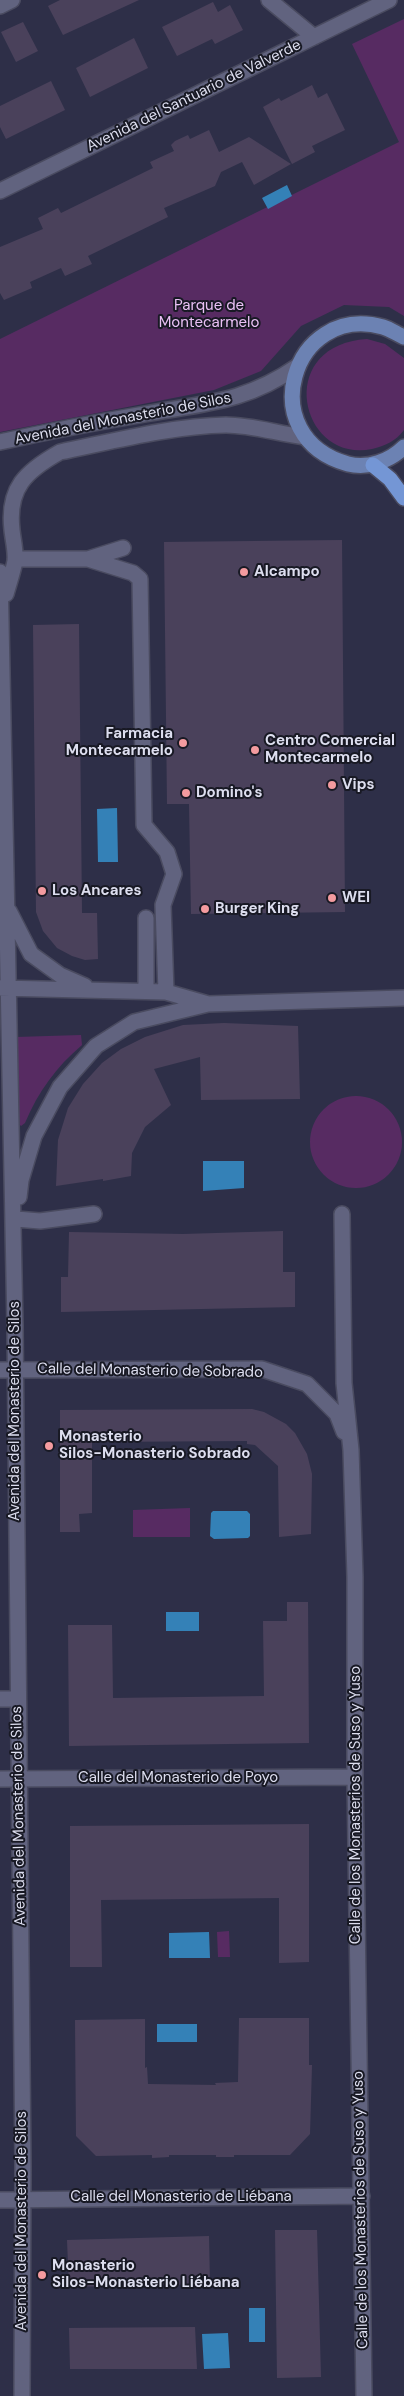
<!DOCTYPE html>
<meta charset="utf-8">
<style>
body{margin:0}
canvas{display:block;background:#2e2f48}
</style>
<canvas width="404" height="2396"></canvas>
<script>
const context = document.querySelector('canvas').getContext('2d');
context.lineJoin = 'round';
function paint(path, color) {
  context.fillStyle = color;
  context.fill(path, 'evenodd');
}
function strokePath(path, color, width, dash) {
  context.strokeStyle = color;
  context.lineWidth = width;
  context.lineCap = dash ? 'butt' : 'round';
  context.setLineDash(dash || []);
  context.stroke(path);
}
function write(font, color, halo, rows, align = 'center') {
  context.font = font + ' "DM Sans",sans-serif';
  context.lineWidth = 4;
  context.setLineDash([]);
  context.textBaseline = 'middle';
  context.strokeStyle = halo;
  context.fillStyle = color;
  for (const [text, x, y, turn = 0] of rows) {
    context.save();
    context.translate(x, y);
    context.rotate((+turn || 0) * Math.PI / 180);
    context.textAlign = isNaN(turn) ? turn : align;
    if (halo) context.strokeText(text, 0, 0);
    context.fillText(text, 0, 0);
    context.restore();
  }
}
paint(new Path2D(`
 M 404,19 L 404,316 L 389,307 L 344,305 L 301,326 L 261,371 L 214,390 L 0,432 L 0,339 L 399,142 L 352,44 Z
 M 367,339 L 385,344 L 404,358 L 404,430 C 396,441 385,446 372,449 C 300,464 273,345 367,339 Z
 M 81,1035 L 82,1045 C 56,1067 38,1092 25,1123 L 21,1126 L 17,1122 L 16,1037 Z
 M310 1142a46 46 0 1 1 92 0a46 46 0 1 1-92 0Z
 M 190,1508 L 190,1537 L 133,1537 L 133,1510 Z
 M 229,1931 L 230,1957 L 218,1957 L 217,1932 Z`), '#572b62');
paint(new Path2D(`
 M 287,185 L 292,196 L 268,209 L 262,198 Z
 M 117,808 L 118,862 L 98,862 L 97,809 Z
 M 203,1161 L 244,1161 L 244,1188 L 203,1191 Z
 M 213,1511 L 247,1511 L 250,1514 L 250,1536 L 248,1538 L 214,1539 L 210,1536 L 211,1513 Z
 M 166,1612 L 199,1612 L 199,1631 L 166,1631 Z
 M 209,1932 L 210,1958 L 169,1958 L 169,1933 Z
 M 157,2024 L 197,2024 L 197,2042 L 157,2042 Z
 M 249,2308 L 265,2308 L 265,2342 L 249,2342 Z
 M 228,2333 L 230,2368 L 204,2369 L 202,2334 Z`), '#3481b7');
paint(new Path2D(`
 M 60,0 L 139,0 L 63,35 L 48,6 Z
 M 213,2 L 218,12 L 230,5 L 243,30 L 215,44 L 212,39 L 177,56 L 162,27 Z
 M 23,22 L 38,51 L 16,62 L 1,32 Z
 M 134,38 L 148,68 L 90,97 L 76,68 Z
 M 51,81 L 65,110 L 6,139 L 0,127 L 0,106 Z
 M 312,85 L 318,98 L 327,93 L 345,130 L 312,146 L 315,152 L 292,164 L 263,107 L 279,98 L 281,101 Z
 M 209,130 L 219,152 L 249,137 L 291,164 L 254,185 L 242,162 L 221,172 L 215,186 L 164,208 L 168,217 L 88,256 L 92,264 L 65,276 L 61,268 L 30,282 L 32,288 L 4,300 L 0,293 L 0,247 L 43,229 L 38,218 L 58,208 L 61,213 L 153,168 L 150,162 L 174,151 L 171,145 L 175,141 L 188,135 L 190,139 Z
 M 342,540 L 345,912 L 191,914 L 189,804 L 167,804 L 164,542 Z
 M 79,624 L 82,913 L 97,913 L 98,959 L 85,960 L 72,956 L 57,948 L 43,931 L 36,912 L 33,625 Z
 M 224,1023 L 298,1026 L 300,1099 L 201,1100 L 200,1057 L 154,1069 L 171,1105 L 145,1127 L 132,1153 L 131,1176 L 103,1181 L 103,1179 L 56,1186 L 58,1140 L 68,1108 L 83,1084 L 102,1063 L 121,1049 L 145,1037 L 183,1025 Z
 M 283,1231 L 283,1272 L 295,1272 L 295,1307 L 61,1312 L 61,1277 L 68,1277 L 69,1232 L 183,1234 Z
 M 252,1409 L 264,1412 L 286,1424 L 295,1433 L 307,1454 L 312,1474 L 311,1534 L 279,1537 L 278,1466 L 255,1445 L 247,1444 L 247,1441 L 92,1442 L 92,1513 L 79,1514 L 80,1532 L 60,1532 L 60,1410 Z
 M 287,1602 L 308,1602 L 309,1743 L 69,1746 L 68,1625 L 112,1625 L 113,1698 L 264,1696 L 263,1621 L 287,1621 Z
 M 309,1824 L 309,1962 L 279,1963 L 279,1898 L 101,1900 L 102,1967 L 70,1967 L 70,1826 Z
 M 239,2018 L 309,2018 L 309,2065 L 312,2065 L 310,2134 L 290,2155 L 234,2155 L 234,2157 L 216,2157 L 216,2155 L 169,2155 L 169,2157 L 152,2158 L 152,2155 L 96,2156 L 76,2136 L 75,2020 L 145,2019 L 145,2068 L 147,2067 L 148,2084 L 216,2085 L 215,2083 L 238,2082 Z
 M 275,2230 L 317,2230 L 321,2377 L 277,2378 Z
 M 209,2236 L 210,2284 L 69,2287 L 67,2240 Z
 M 195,2327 L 197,2369 L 70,2369 L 69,2328 Z`), '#4a415b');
const minor = new Path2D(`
 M 269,0 L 314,37
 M 0,6 L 12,0
 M 0,191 L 389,0
 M 0,442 C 46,432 92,423 139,415 C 202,403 243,404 298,366
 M 15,559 L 88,559 L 123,548
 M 88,559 L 133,573 L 140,579 L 144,825 L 167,852 L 174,874 L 163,905 L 166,992
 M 0,572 L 15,1326 L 23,2167 L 22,2396
 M 6,594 C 9,583 13,572 15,561 C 16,551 13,540 12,530 C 7,488 26,471 60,452 C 114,441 171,426 226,425 C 252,425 279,434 305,437
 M 9,911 L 31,954 L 60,975 L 85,986
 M 0,988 L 166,992 L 208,1004 L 404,998
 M 146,991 L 146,918
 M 19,1197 L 21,1180 L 34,1136 L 60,1087 L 96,1046 L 134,1022 L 208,1004
 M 342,1214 L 344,1383 L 351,1450 L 355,1577 L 355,1777 L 364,2396
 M 16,1219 L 40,1221 L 94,1214
 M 0,1370 L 262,1369 L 307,1384 L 337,1414 L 344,1432
 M 0,1699 L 18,1699
 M 0,1779 L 355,1777
 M 0,2200 L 362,2196`);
const major = new Path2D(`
 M 404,337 C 397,334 390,329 383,327 C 291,302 252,438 348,464 C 368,469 390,461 404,447`);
const highway = new Path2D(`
 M 373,465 L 390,479 L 404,498`);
strokePath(minor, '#4a4b60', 18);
strokePath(major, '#4a4b60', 18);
strokePath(highway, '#4a4b60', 18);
strokePath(minor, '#61637f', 15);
strokePath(major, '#6c82b3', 15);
strokePath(highway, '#7496d5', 15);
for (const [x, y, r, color] of [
 [244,572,5,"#f49b9f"],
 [183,743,5,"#f49b9f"],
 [255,750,5,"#f49b9f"],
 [332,785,5,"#f49b9f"],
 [186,793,5,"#f49b9f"],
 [42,891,5,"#f49b9f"],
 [332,898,5,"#f49b9f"],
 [205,909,5,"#f49b9f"],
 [49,1446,5,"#f49b9f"],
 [42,2275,5,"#f49b9f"]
]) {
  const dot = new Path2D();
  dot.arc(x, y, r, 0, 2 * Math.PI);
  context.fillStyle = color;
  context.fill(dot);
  strokePath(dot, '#181924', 2);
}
write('15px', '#dddeef', '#181924', [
 ["Avenida del Santuario de Valverde",194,96,-26],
 ["Avenida del Monasterio de Silos",123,419,-11],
 ["Calle del Monasterio de Sobrado",150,1371,1],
 ["Avenida del Monasterio de Silos",15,1411,-90],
 ["Calle del Monasterio de Poyo",178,1778],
 ["Calle de los Monasterios de Suso y Yuso",356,1805,-90],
 ["Avenida del Monasterio de Silos",19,1816,-91],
 ["Calle del Monasterio de Liébana",181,2197],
 ["Calle de los Monasterios de Suso y Yuso",361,2210,-91],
 ["Avenida del Monasterio de Silos",22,2221,-90]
]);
write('15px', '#eac0f5', '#181924', [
 ["Parque de",209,306],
 ["Montecarmelo",209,323]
]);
write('bold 15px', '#dddeef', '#181924', [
 ["Alcampo",254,572],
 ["Farmacia",173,734,"right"],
 ["Montecarmelo",173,751,"right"],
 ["Centro Comercial",265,741],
 ["Montecarmelo",265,758],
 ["Vips",342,785],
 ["Domino's",196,793],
 ["Los Ancares",52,891],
 ["WEI",342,898],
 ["Burger King",215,909],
 ["Monasterio",59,1437],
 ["Silos-Monasterio Sobrado",59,1454],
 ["Monasterio",52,2266],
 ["Silos-Monasterio Liébana",52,2283]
], 'left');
</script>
